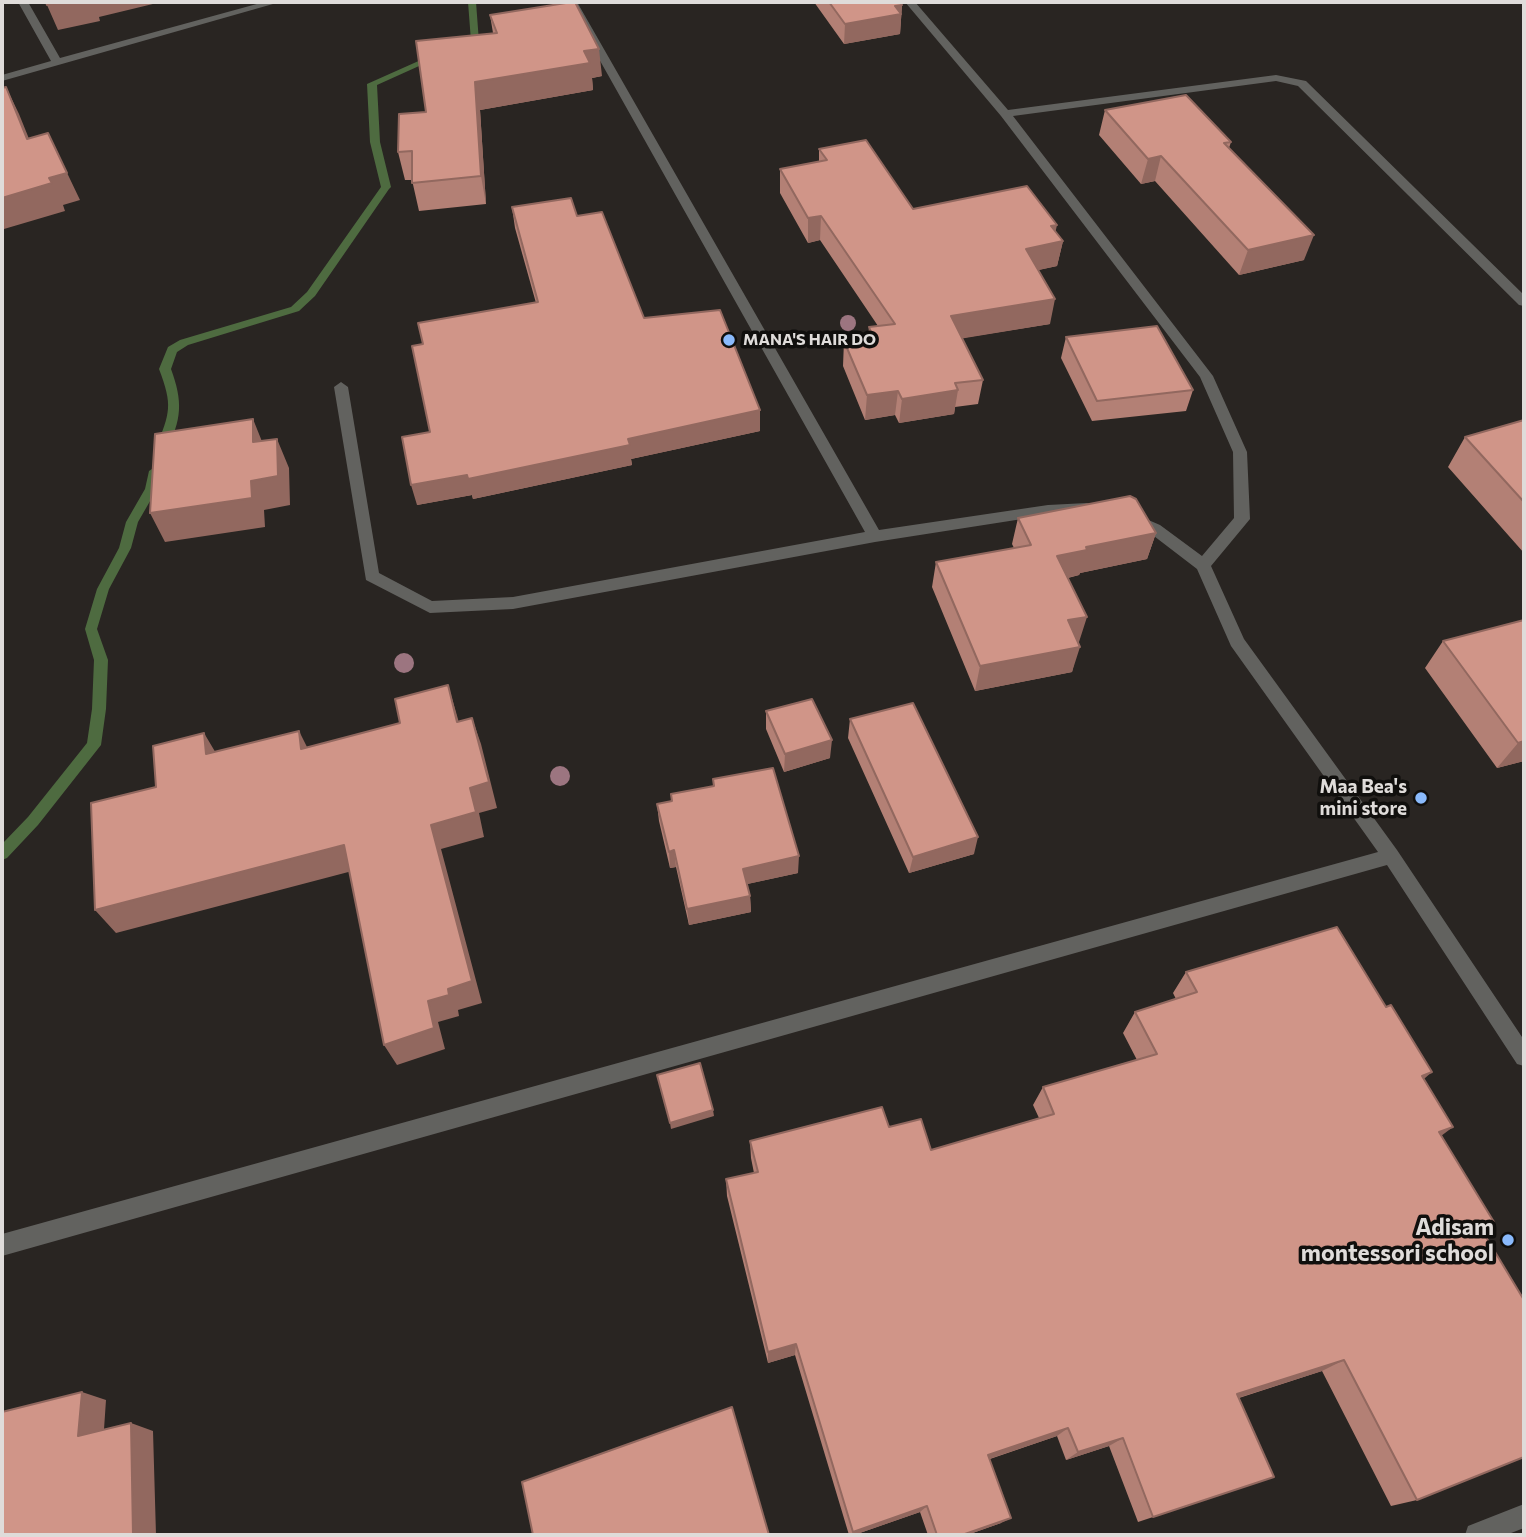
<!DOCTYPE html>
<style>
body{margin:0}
#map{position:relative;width:1526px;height:1537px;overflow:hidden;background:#292522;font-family:Commissioner,sans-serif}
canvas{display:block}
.frame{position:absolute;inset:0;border:4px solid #dfdcda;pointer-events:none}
</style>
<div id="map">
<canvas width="1526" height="1537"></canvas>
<div class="frame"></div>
</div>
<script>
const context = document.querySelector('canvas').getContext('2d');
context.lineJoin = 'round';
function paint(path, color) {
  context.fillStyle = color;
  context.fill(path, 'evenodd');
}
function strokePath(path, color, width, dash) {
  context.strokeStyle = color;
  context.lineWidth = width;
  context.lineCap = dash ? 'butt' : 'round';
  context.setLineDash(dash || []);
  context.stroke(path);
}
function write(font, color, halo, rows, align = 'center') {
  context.font = font + ' Commissioner,sans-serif';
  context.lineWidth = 7;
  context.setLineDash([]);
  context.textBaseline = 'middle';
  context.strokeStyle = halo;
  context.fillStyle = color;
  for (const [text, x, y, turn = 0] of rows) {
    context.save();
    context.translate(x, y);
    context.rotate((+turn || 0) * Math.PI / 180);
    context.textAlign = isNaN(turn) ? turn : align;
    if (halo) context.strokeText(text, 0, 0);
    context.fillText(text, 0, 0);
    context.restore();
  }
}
paint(new Path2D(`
 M 468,2 L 476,2 L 479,42 L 464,49 L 460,46 L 471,41 Z
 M 432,55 L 439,57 L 377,85 L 380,142 L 391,187 L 389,189 L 315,296 L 299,311 L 188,345 L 177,352 L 171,369 C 183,402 182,419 166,451 L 158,451 L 156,448 C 170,412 173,406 159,369 L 168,347 L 180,340 L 291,307 L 307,292 L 381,187 L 370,142 L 367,84 Z
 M 155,467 L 161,471 L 157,489 L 138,522 L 131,548 L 109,589 L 97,629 L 108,660 L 106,709 L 101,745 L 38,825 L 7,858 L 2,860 L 2,844 L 28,817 L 87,743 L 92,709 L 94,660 L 85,629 L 97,589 L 119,548 L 126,522 L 145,489 L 149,471 Z`), '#4e6b40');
paint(new Path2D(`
 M 18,2 L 28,2 L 60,58 L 264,2 L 280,2 L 2,81 L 2,75 L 51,61 Z
 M 567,2 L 577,2 L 879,530 L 1048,505 L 1087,503 L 1092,504 L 1095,508 L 1092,512 L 1048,515 L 875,542 L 513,609 L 430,613 L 366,580 L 334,387 L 341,382 L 348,387 L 379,573 L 432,601 L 513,597 L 865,532 Z
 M 905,2 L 915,2 L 1008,110 L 1276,75 L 1306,81 L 1524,295 L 1524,306 L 1519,305 L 1298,86 L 1276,81 L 1013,116 L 1213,376 L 1247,452 L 1250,519 L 1211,566 L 1244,639 L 1397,850 L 1524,1040 L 1524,1066 L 1517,1064 L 1387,865 L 2,1256 L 2,1234 L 1378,852 L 1231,646 L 1197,569 L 1150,533 L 1125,521 L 1122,517 L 1130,512 L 1160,525 L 1202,556 L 1234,518 L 1233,452 L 1200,377 L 1001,116 Z
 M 1524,1504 L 1524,1528 L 1506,1535 L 1465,1535 L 1468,1526 Z`), '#62625f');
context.fillStyle = '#9c7580';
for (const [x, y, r] of [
 [848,323,8],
 [404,663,10],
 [560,776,10]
]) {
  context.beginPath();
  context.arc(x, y, r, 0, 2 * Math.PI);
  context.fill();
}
paint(new Path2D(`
 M 814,2 L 900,2 L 902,5 L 900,34 L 844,44 Z
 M 490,15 L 602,76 L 592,78 L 593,90 L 480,110 L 486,204 L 419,211 L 412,180 L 405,180 L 398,152 L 426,112 L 493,33 Z
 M 1105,110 L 1231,142 L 1229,148 L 1304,260 L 1239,275 L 1155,181 L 1141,184 L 1099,135 Z
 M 819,149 L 913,209 L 1055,232 L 1063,241 L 1057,266 L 1038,270 L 1050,324 L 962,338 L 983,380 L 978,404 L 955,407 L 954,414 L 899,423 L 895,415 L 865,420 L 843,366 L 844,341 L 868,338 L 869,327 L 878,326 L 820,240 L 808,243 L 780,193 L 780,169 L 819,162 Z
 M 512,207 L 577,216 L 644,318 L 760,431 L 631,459 L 632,465 L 473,499 L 472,495 L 417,505 L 430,432 L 423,344 L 536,303 L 515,228 Z
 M 1066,337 L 1193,390 L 1186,411 L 1092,421 L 1061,358 Z
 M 1524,420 L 1524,553 L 1448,467 L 1465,437 Z
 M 1018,518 L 1156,533 L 1147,559 L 1080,573 L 1079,575 L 1068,578 L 1079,642 L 1072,672 L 975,691 L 932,587 L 936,562 L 1014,548 L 1012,544 Z
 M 1524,620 L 1524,761 L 1497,768 L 1425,668 L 1443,641 Z
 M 766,711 L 830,758 L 784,772 L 766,729 Z
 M 850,719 L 974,854 L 909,873 L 848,738 Z
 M 713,779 L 798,873 L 747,884 L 750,896 L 751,912 L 689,925 L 676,867 L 670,868 L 659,821 L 657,804 L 672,801 L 713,786 Z
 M 1186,972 L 1424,1080 L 1441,1136 L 1494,1222 L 1481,1229 L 1417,1500 L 1391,1506 L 1322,1371 L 1239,1398 L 1274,1477 L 1138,1522 L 1109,1446 L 1066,1460 L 1057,1436 L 990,1459 L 1001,1523 L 967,1535 L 928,1535 L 920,1512 L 854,1535 L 849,1535 L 795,1355 L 768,1363 L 727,1196 L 726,1179 L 754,1173 L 751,1158 L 750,1141 L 889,1127 L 931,1150 L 1039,1118 L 1033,1105 L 1043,1087 L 1137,1060 L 1123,1033 L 1135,1012 L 1176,999 L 1173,993 Z`), '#b38075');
paint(new Path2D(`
 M 60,2 L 156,2 L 157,3 L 99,17 L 100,21 L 58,30 L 47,5 Z
 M 902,5 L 900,34 L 844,44 L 845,24 L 895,6 Z
 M 599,49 L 602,76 L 592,78 L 593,90 L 480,110 L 486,204 L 481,176 L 475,82 L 584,51 Z
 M 6,87 L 19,114 L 40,166 L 27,139 Z
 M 48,133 L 80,200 L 63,205 L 65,211 L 4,229 L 2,225 L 2,198 L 49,178 Z
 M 1161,156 L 1155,181 L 1141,184 L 1148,159 Z
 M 821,216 L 820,240 L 808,243 L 808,218 Z
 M 1057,225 L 1053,243 L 1063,241 L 1057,266 L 1021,274 L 1026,249 L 1051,226 Z
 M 1314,235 L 1304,260 L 1239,275 L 1248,250 Z
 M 1055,299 L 1050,324 L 947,341 L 951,316 Z
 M 958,390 L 954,414 L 899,423 L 902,399 Z
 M 898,391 L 895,415 L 865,420 L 867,395 Z
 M 760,410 L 760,431 L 631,459 L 632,465 L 473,499 L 472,495 L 417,505 L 411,485 Z
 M 253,419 L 265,449 L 253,442 Z
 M 277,439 L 289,468 L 290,505 L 264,510 L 265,527 L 165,542 L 150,513 L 251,481 Z
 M 1156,533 L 1147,559 L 1080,573 L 1079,575 L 1050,582 L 1057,556 L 1086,547 Z
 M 1087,617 L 1079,642 L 1060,645 L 1068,620 Z
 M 1080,647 L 1072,672 L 975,691 L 980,666 Z
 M 448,685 L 456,712 L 466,748 L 457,722 Z
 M 472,718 L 481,744 L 497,808 L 479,813 L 484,837 L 441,849 L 482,1003 L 458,1010 L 459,1016 L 438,1022 L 445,1049 L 397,1065 L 384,1045 L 428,1001 L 448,989 L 431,825 L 470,788 Z
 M 299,731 L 312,757 L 301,749 Z
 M 204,733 L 220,760 L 206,754 Z
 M 832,740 L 830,758 L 784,772 L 785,754 Z
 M 1524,741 L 1524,761 L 1497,768 L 1518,743 Z
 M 978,837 L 974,854 L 909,873 L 913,857 Z
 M 344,845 L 356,870 L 116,933 L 95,910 Z
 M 674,850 L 676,867 L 670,868 L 669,852 Z
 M 799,856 L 798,873 L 743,885 L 743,869 Z
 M 750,896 L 751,912 L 689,925 L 687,909 Z
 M 1432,1072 L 1410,1091 L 1422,1076 Z
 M 713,1110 L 714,1116 L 671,1129 L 670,1123 Z
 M 1453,1127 L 1429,1145 L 1439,1132 Z
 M 796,1344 L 795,1355 L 768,1363 L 768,1352 Z
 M 1344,1360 L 1322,1371 L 1219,1404 L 1237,1394 Z
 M 82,1392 L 106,1400 L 103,1444 L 78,1436 Z
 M 131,1423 L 153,1431 L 156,1535 L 133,1535 Z
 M 1068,1428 L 1057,1436 L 980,1462 L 988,1455 Z
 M 1123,1438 L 1109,1446 L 1066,1460 L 1078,1452 Z
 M 927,1506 L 920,1512 L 854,1535 L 850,1535 L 853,1532 Z
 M 1011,1518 L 1001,1523 L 967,1535 L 962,1535 Z`), '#92685f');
const building = new Path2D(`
 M 46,2 L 60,2 L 47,5 Z
 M 572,2 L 575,2 L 599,49 L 584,51 L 590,63 L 475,82 L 481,176 L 412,183 L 412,151 L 398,152 L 399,114 L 426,112 L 416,41 L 497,33 L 490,15 Z
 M 829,2 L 900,2 L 902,5 L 895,6 L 901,14 L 845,24 Z
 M 6,87 L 27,139 L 48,133 L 67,173 L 49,178 L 52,183 L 2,198 L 2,88 Z
 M 1186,95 L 1231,142 L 1224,143 L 1314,235 L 1248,250 L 1161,156 L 1148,159 L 1105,110 Z
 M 866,140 L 913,209 L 1027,186 L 1057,225 L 1051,226 L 1063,241 L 1026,249 L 1055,299 L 951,316 L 983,380 L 955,383 L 958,390 L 902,399 L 898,391 L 867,395 L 844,341 L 873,337 L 869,327 L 895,324 L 821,216 L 808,218 L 780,169 L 827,160 L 819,149 Z
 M 571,198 L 577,216 L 602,212 L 644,318 L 720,310 L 760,410 L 628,439 L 630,445 L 468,479 L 467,475 L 411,485 L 402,437 L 430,432 L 412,346 L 423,344 L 418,323 L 538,302 L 512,207 Z
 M 1157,326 L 1193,390 L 1097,401 L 1066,337 Z
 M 253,419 L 253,442 L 277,439 L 278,476 L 251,481 L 252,498 L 150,513 L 155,434 Z
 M 1524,420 L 1524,502 L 1465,437 Z
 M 1130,496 L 1136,499 L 1156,533 L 1086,547 L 1087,550 L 1057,556 L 1087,617 L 1068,620 L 1080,647 L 980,666 L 936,562 L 1031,545 L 1018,518 Z
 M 1524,620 L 1524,741 L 1518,743 L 1443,641 Z
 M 448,685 L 457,722 L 472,718 L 489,782 L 470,788 L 476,812 L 431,825 L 472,981 L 448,989 L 449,995 L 428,1001 L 434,1028 L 384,1045 L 344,845 L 95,910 L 91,803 L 156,787 L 153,746 L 204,733 L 206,754 L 299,731 L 301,749 L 400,723 L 395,699 Z
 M 812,699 L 832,740 L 785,754 L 766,711 Z
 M 913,703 L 978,837 L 913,857 L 850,719 Z
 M 773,768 L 799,856 L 743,869 L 750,896 L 687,909 L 674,850 L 669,852 L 657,804 L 672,801 L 671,794 L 714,786 L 713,779 Z
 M 1337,927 L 1386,1007 L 1391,1005 L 1432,1072 L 1422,1076 L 1453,1127 L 1439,1132 L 1494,1222 L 1480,1227 L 1524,1300 L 1524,1457 L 1417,1500 L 1344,1360 L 1237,1394 L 1274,1477 L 1153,1517 L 1123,1438 L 1078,1452 L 1068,1428 L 988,1455 L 1011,1518 L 962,1535 L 937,1535 L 927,1506 L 853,1532 L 796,1344 L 768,1352 L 726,1179 L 758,1172 L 750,1141 L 882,1107 L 889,1127 L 921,1119 L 931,1150 L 1054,1114 L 1043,1087 L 1157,1054 L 1135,1012 L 1197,992 L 1186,972 Z
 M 700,1063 L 713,1110 L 670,1123 L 657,1075 Z
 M 82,1392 L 78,1436 L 131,1423 L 133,1535 L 2,1535 L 2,1412 Z
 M 732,1407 L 769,1535 L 533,1535 L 522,1482 Z`);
paint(building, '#d09588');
strokePath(building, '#92685f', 2);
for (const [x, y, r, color] of [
 [729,340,7,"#8abafc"],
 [1421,798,7,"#8abafc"],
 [1508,1240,7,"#8abafc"]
]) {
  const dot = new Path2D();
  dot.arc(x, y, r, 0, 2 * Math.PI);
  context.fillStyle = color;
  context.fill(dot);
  strokePath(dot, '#100f0d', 2.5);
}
write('bold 16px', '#dfdcda', '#100f0d', [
 ["MANA'S HAIR DO",743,340]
], 'left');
write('bold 19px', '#dfdcda', '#100f0d', [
 ["Maa Bea's",1407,787],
 ["mini store",1407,809]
], 'right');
write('bold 23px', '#dfdcda', '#100f0d', [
 ["Adisam",1494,1227],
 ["montessori school",1494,1253]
], 'right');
</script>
